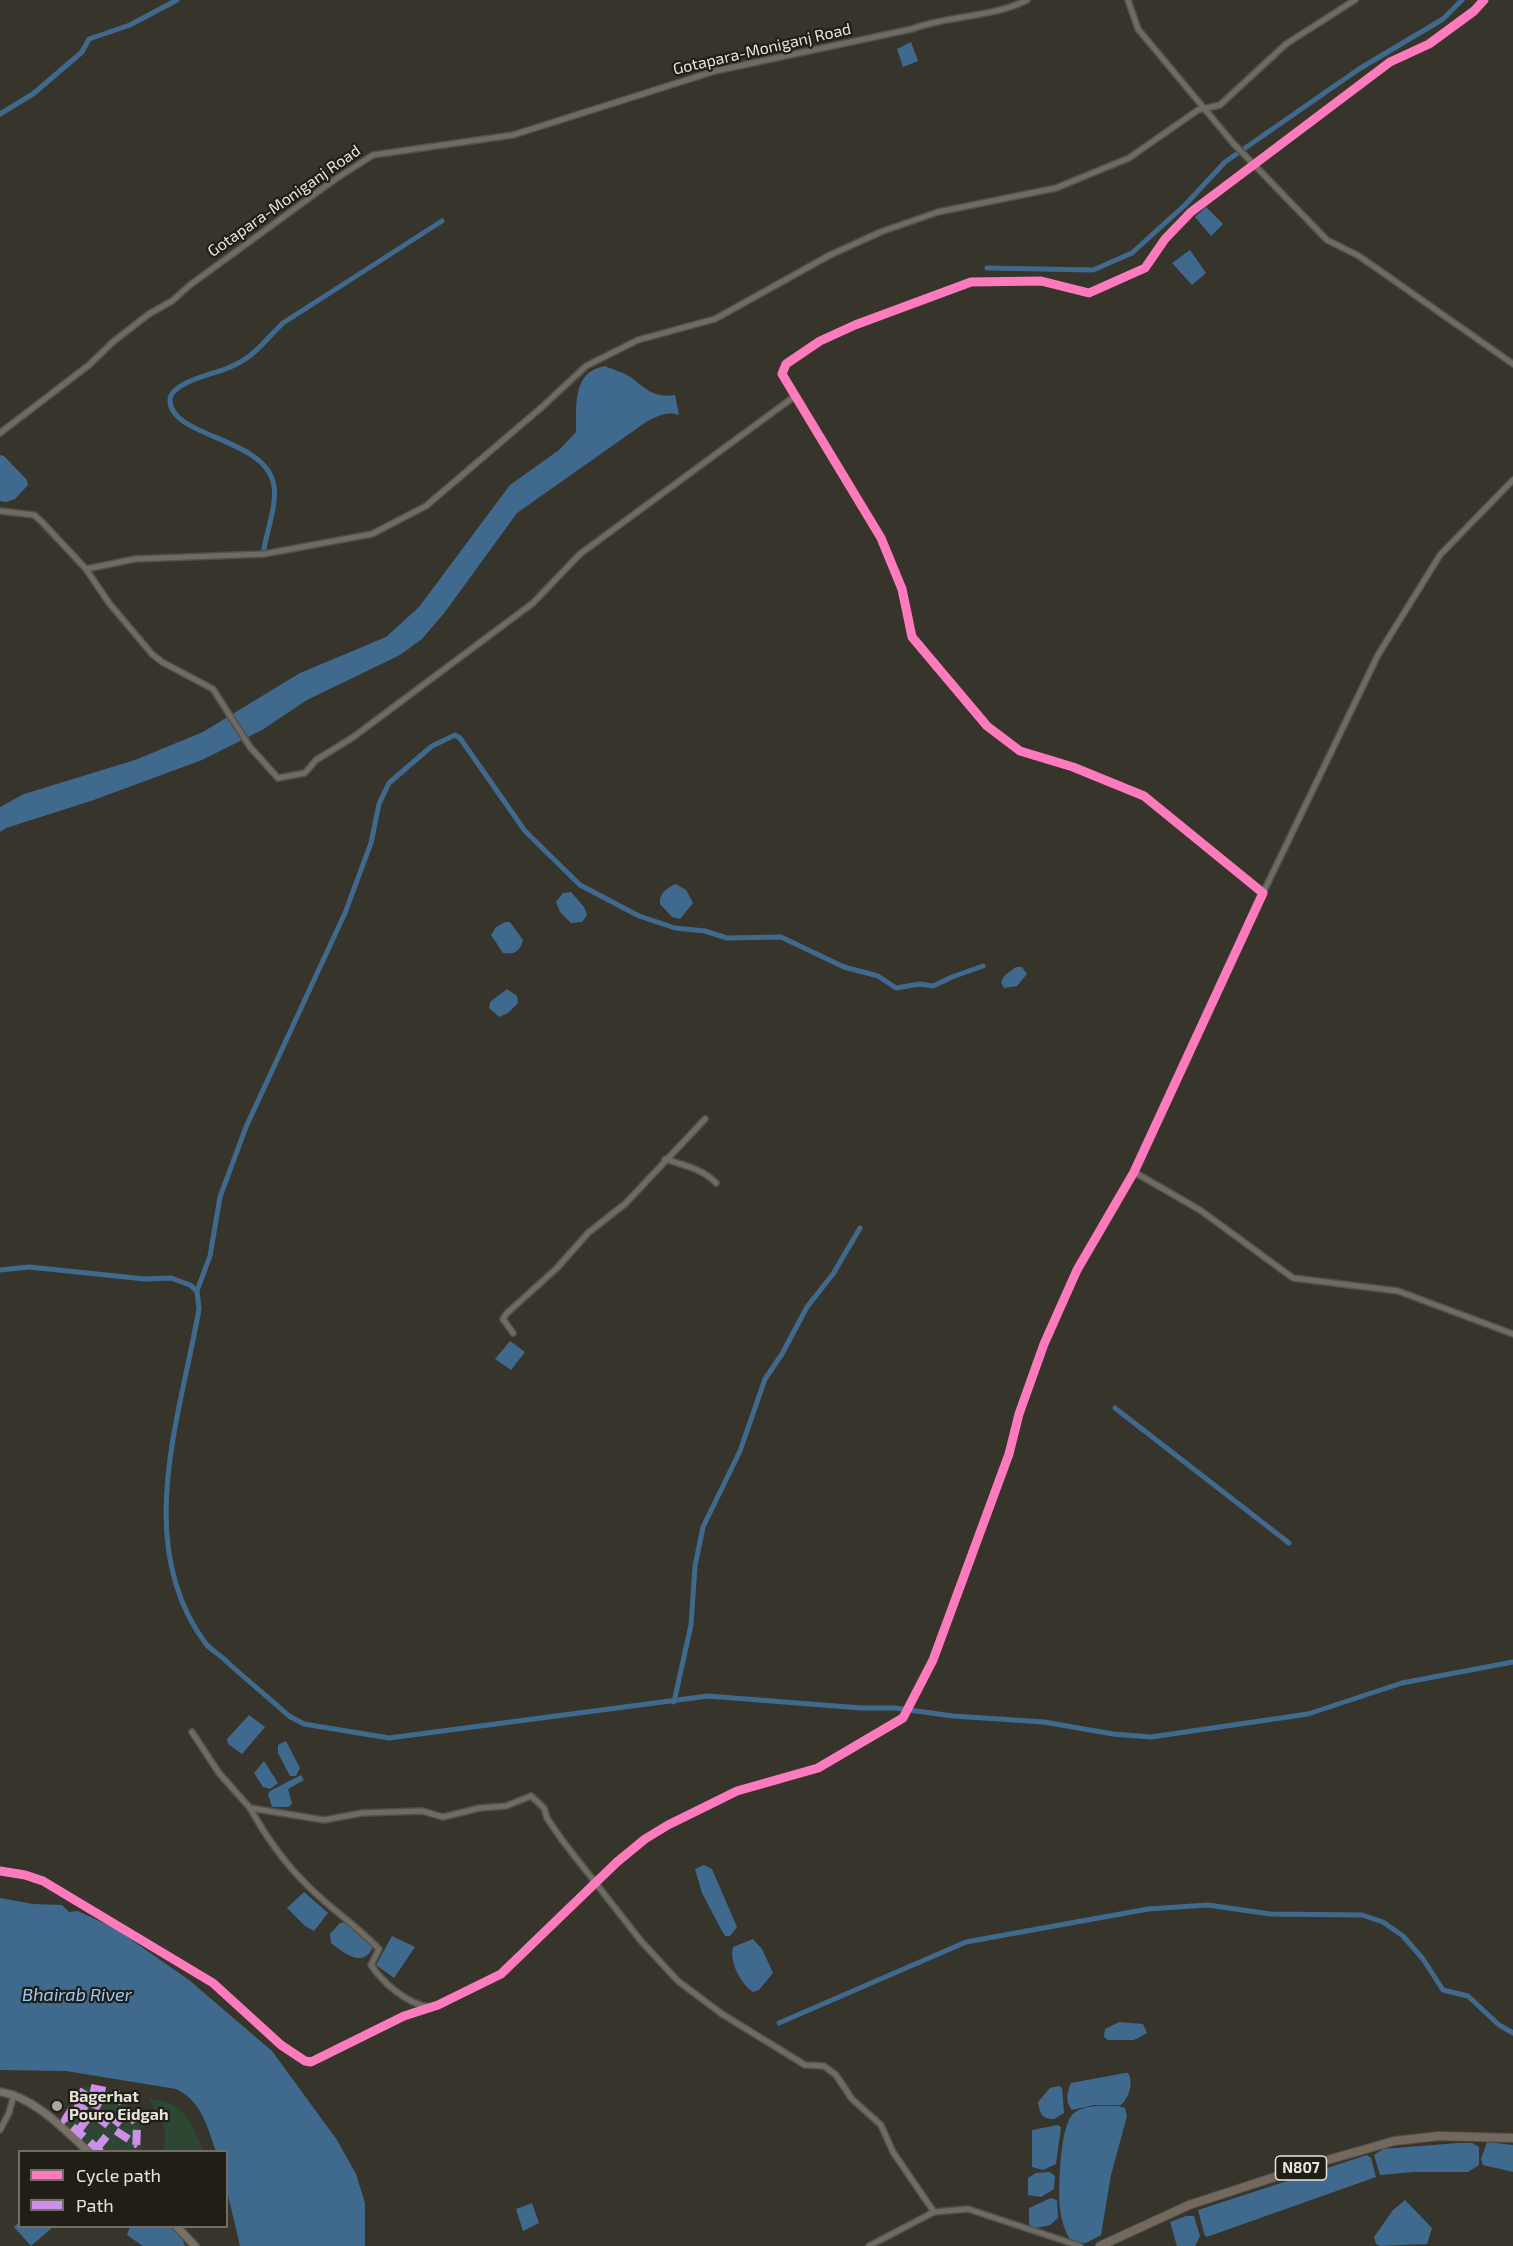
<!DOCTYPE html>
<style>
body{margin:0}
#map{position:relative;width:1513px;height:2246px;overflow:hidden;background:#37342c;font-family:"Exo 2",sans-serif}
canvas{display:block}
.legend{position:absolute;left:18px;top:2150px;width:210px;height:78px;box-sizing:border-box;background:#201e17;border:2px solid #706e65;margin:0;padding:8px 10px;list-style:none;font-size:18px;color:#e7e5db}
.legend li{display:flex;align-items:center;gap:12px;height:30px}
.legend b{width:30px;border:2px solid #706e65}
</style>
<div id="map">
<canvas width="1513" height="2246"></canvas>
<ul class="legend">
<li><b style="height:8px;background:#fd7abc"></b>Cycle path</li>
<li><b style="height:8px;background:#ce8fe9"></b>Path</li>
</ul>
</div>
<script>
const context = document.querySelector('canvas').getContext('2d');
context.lineJoin = 'round';
function paint(path, color) {
  context.fillStyle = color;
  context.fill(path, 'evenodd');
}
function strokePath(path, color, width, dash) {
  context.strokeStyle = color;
  context.lineWidth = width;
  context.lineCap = dash ? 'butt' : 'round';
  context.setLineDash(dash || []);
  context.stroke(path);
}
function write(font, color, halo, rows, align = 'center') {
  context.font = font + ' "Exo 2",sans-serif';
  context.lineWidth = 4.5;
  context.setLineDash([]);
  context.textBaseline = 'middle';
  context.strokeStyle = halo;
  context.fillStyle = color;
  for (const [text, x, y, turn = 0] of rows) {
    context.save();
    context.translate(x, y);
    context.rotate((+turn || 0) * Math.PI / 180);
    context.textAlign = isNaN(turn) ? turn : align;
    if (halo) context.strokeText(text, 0, 0);
    context.fillText(text, 0, 0);
    context.restore();
  }
}
paint(new Path2D(`
 M 85,2085 L 119,2093 L 141,2126 L 142,2151 L 97,2151 L 62,2121 Z
 M 149,2099 C 184,2101 192,2123 203,2151 L 164,2151 L 165,2129 Z`), '#2e4733');
paint(new Path2D(`
 M 911,42 L 918,61 L 903,67 L 897,49 Z
 M 1206,207 L 1223,224 L 1211,236 L 1195,217 Z
 M 1190,250 L 1206,273 L 1192,285 L 1172,263 Z
 M 605,366 C 614,370 625,373 632,378 C 647,390 654,398 675,395 L 679,415 C 666,411 658,416 646,422 L 517,513 L 445,612 L 422,639 L 400,655 L 307,700 L 262,730 L 202,760 L 91,801 L 6,828 L 0,832 L 0,807 L 24,794 L 135,760 L 203,732 L 300,673 L 386,637 L 419,607 L 510,485 L 559,450 L 576,432 C 577,407 571,372 605,366 Z
 M 0,455 L 4,456 L 27,480 L 28,485 L 15,499 L 6,502 L 0,501 Z
 M 676,884 L 686,890 L 693,903 L 680,919 L 672,917 L 660,904 C 659,894 666,888 676,884 Z
 M 571,892 L 584,907 L 587,915 L 582,922 L 571,923 L 560,912 L 556,902 L 563,893 Z
 M 505,922 L 510,922 L 523,940 C 520,951 515,955 503,953 L 491,935 L 496,927 Z
 M 1016,967 L 1022,967 L 1027,974 L 1017,986 L 1004,988 L 1001,982 L 1005,975 Z
 M 507,989 L 517,996 L 518,1003 L 508,1013 L 499,1017 L 489,1008 L 490,1002 Z
 M 510,1341 L 525,1352 L 511,1370 L 495,1359 Z
 M 249,1715 L 265,1727 L 242,1754 L 228,1744 L 227,1739 Z
 M 286,1741 L 300,1768 L 296,1776 L 290,1776 L 278,1753 L 278,1745 Z
 M 264,1761 L 278,1783 L 270,1789 L 263,1787 L 254,1773 Z
 M 301,1775 L 304,1780 L 288,1789 L 292,1803 L 289,1807 L 272,1807 L 268,1794 L 270,1791 Z
 M 704,1865 L 712,1869 L 737,1927 L 730,1936 L 725,1936 L 722,1931 L 702,1893 L 695,1869 Z
 M 304,1892 L 328,1913 L 314,1931 L 305,1926 L 287,1908 Z
 M 0,1898 L 33,1904 L 62,1905 L 69,1912 L 78,1911 L 116,1929 L 189,1980 L 272,2051 L 337,2140 L 356,2174 L 365,2203 L 365,2246 L 240,2246 L 227,2191 L 226,2152 L 216,2151 C 207,2127 202,2101 176,2089 L 66,2071 L 0,2070 Z
 M 346,1922 L 351,1923 L 373,1947 C 363,1969 344,1953 331,1943 L 330,1934 L 340,1923 Z
 M 392,1936 L 415,1947 L 394,1978 L 376,1965 Z
 M 753,1939 L 762,1949 L 773,1973 L 759,1990 L 753,1992 C 741,1984 729,1962 733,1947 Z
 M 1119,2022 L 1143,2024 L 1147,2033 L 1134,2040 L 1108,2040 L 1104,2037 L 1105,2029 Z
 M 1125,2073 L 1128,2073 C 1134,2082 1129,2098 1121,2105 L 1094,2105 L 1072,2110 C 1065,2102 1067,2092 1071,2083 Z
 M 1059,2086 L 1062,2088 L 1064,2113 L 1054,2119 C 1041,2119 1040,2113 1038,2102 L 1050,2088 Z
 M 1119,2106 L 1125,2108 L 1127,2116 L 1111,2175 L 1101,2235 L 1086,2243 L 1072,2242 C 1065,2233 1061,2219 1060,2208 C 1058,2190 1060,2123 1074,2113 C 1086,2104 1105,2106 1119,2106 Z
 M 1058,2125 L 1061,2127 L 1056,2164 L 1043,2170 L 1032,2167 L 1032,2130 Z
 M 1487,2142 L 1513,2145 L 1513,2172 L 1483,2165 L 1481,2159 Z
 M 1458,2143 L 1472,2143 L 1479,2147 L 1479,2165 L 1468,2172 L 1414,2172 L 1380,2175 L 1374,2155 L 1383,2149 Z
 M 1367,2155 L 1371,2158 L 1376,2177 L 1215,2234 L 1206,2237 L 1204,2233 L 1198,2210 Z
 M 1050,2172 L 1055,2176 L 1054,2189 L 1041,2197 L 1028,2195 L 1028,2178 L 1036,2173 Z
 M 1051,2198 L 1057,2200 L 1058,2218 L 1050,2225 L 1032,2229 L 1029,2223 L 1029,2208 Z
 M 1405,2200 L 1432,2228 L 1427,2244 L 1380,2246 L 1376,2244 L 1374,2237 L 1393,2210 Z
 M 532,2203 L 539,2223 L 523,2231 L 516,2209 Z
 M 1186,2216 L 1194,2216 L 1200,2236 L 1195,2246 L 1177,2246 L 1170,2222 Z
 M 19,2222 L 20,2226 L 53,2227 L 31,2246 L 14,2227 Z
 M 130,2227 L 171,2227 L 181,2236 L 185,2246 L 143,2246 L 127,2235 Z`), '#406a8d');
strokePath(new Path2D(`
 M 0,114 L 33,94 L 82,52 L 89,39 L 130,25 L 177,0
 M 987,268 L 1093,270 L 1132,253 L 1185,205 L 1225,162 L 1359,69 L 1443,19 L 1462,0
 M 264,549 C 267,531 277,504 274,486 C 267,437 170,438 170,400 C 170,384 210,374 223,370 C 255,358 260,345 283,323 L 442,221
 M 0,1270 L 29,1267 L 145,1279 L 171,1278 L 190,1285 L 197,1291 L 199,1309 C 180,1418 132,1545 206,1644 C 212,1651 221,1655 227,1662 C 247,1680 268,1697 289,1716 L 304,1724 L 389,1738 L 708,1696 L 861,1708 L 895,1708 L 953,1716 L 1044,1722 L 1113,1734 L 1151,1737 L 1308,1714 L 1402,1683 L 1513,1662
 M 197,1291 L 210,1256 L 220,1197 L 246,1127 L 345,913 L 371,843 L 379,804 L 389,783 L 432,746 L 455,735 L 460,738 L 525,831 L 580,885 L 639,916 L 675,928 L 705,931 L 727,938 L 781,937 L 844,967 L 878,976 L 896,988 L 920,984 L 933,986 L 952,977 L 983,966
 M 1115,1408 L 1289,1543
 M 674,1702 L 691,1625 L 695,1566 L 703,1527 L 740,1451 L 765,1379 L 782,1354 L 807,1307 L 833,1274 L 860,1228
 M 779,2023 L 966,1942 L 1148,1909 L 1208,1905 L 1270,1914 L 1362,1915 L 1383,1922 L 1403,1936 L 1423,1959 L 1443,1990 L 1468,1996 L 1499,2025 L 1513,2033`), '#406a8d', 5);
const minor = new Path2D(`
 M 1128,0 L 1138,29 L 1233,143 L 1327,240 L 1359,256 L 1513,364
 M 0,433 L 89,365 L 114,341 L 149,314 L 172,301 L 190,285 L 334,180 L 373,155 L 513,135 L 715,71 L 912,29 C 949,15 992,18 1027,0
 M 0,511 L 34,515 L 42,522 L 86,569 L 109,603 L 152,654 L 162,662 L 213,689 L 250,747 L 278,778 L 305,773 L 316,760 L 352,738 L 533,603 L 580,554 L 795,396
 M 86,569 L 135,559 L 264,554 L 372,534 L 426,506 L 542,407 L 586,366 L 638,340 L 715,319 L 830,255 L 883,231 L 938,212 L 1056,188 L 1129,158 L 1198,110 L 1220,105 L 1286,44 L 1355,0
 M 1263,893 L 1378,655 L 1440,555 L 1513,480
 M 665,1159 C 683,1165 703,1169 716,1183
 M 1134,1172 L 1200,1210 L 1293,1278 L 1398,1291 L 1513,1334
 M 513,1333 L 503,1319 L 506,1314 L 557,1268 L 588,1233 L 626,1203 L 705,1119
 M 192,1732 L 219,1773 L 250,1808 L 324,1820 L 362,1813 L 422,1811 L 443,1817 L 480,1808 L 506,1806 L 531,1796 L 544,1808 L 547,1818 L 562,1840 L 641,1941 L 678,1981 L 722,2014 L 805,2065 L 824,2066 L 836,2075 L 852,2099 L 881,2125 L 893,2152 L 934,2212
 M 250,1808 C 265,1835 286,1865 309,1887 C 331,1909 357,1926 379,1949 L 371,1965 C 384,1984 405,2002 428,2007
 M 0,1871 L 25,1875 L 43,1881 L 213,1983 L 281,2045 L 305,2061 L 311,2062 L 404,2016 L 438,2005 L 501,1974 L 617,1862 L 645,1839 L 668,1825 L 737,1791 L 818,1768 L 903,1718 L 933,1660 L 1009,1454 L 1019,1414 L 1044,1344 L 1077,1270 L 1134,1172 L 1263,893 L 1144,796 L 1073,767 L 1020,751 L 987,726 L 912,637 L 902,589 L 881,538 L 782,374 L 786,364 L 820,341 L 855,325 L 971,282 L 1041,281 L 1089,293 L 1145,268 L 1165,239 L 1191,212 L 1390,62 L 1429,44 L 1474,11 L 1484,0
 M 0,2130 L 9,2113 L 14,2094
 M 869,2246 L 934,2212 L 968,2209 L 1080,2246`);
const major = new Path2D(`
 M 0,2092 C 35,2097 64,2130 89,2152
 M 176,2226 L 195,2246`);
const highway = new Path2D(`
 M 1100,2246 L 1189,2205 L 1324,2161 L 1394,2141 L 1439,2136 L 1513,2138`);
strokePath(minor, '#525048', 8);
strokePath(major, '#525048', 10);
strokePath(highway, '#525048', 10);
strokePath(minor, '#6e6b64', 5);
strokePath(major, '#777066', 7);
strokePath(highway, '#72685e', 8);
strokePath(new Path2D(`
 M 76,2103 L 86,2111
 M 95,2109 L 105,2090
 M 96,2116 L 109,2126
 M 115,2125 L 128,2109
 M 78,2131 L 88,2118
 M 116,2131 L 138,2145
 M 97,2148 L 110,2132
 M 101,2152 L 65,2120 L 86,2087 L 116,2093 L 137,2125 L 136,2152`), '#ce8fe9', 8, [15, 8]);
strokePath(new Path2D(`
 M 0,1871 L 25,1875 L 43,1881 L 213,1983 L 281,2045 L 305,2061 L 311,2062 L 404,2016 L 438,2005 L 501,1974 L 617,1862 L 645,1839 L 668,1825 L 737,1791 L 818,1768 L 903,1718 L 933,1660 L 1009,1454 L 1019,1414 L 1044,1344 L 1077,1270 L 1134,1172 L 1263,893 L 1144,796 L 1073,767 L 1020,751 L 987,726 L 912,637 L 902,589 L 881,538 L 782,374 L 786,364 L 820,341 L 855,325 L 971,282 L 1041,281 L 1089,293 L 1145,268 L 1165,239 L 1191,212 L 1390,62 L 1429,44 L 1474,11 L 1484,0`), '#fd7abc', 9);
for (const [x, y, r, color] of [
 [57,2106,6,"#a9a79e"]
]) {
  const dot = new Path2D();
  dot.arc(x, y, r, 0, 2 * Math.PI);
  context.fillStyle = color;
  context.fill(dot);
  strokePath(dot, '#201e17', 2);
}
for (const [x, y, w] of [
 [1301,2168,51]
]) {
  const box = new Path2D();
  box.roundRect(x - w / 2, y - 12, w, 24, 4.5);
  context.fillStyle = '#201e17';
  context.fill(box);
  strokePath(box, '#e7e5db', 1.5);
}
write('bold 15px', '#e7e5db', null, [
 ["N807",1301,2168]
]);
write('16px', '#e7e5db', '#201e17', [
 ["Gotapara-Moniganj Road",762,49,-13],
 ["Gotapara-Moniganj Road",284,201,-35]
]);
write('bold 16px', '#e7e5db', '#201e17', [
 ["Bagerhat",69,2097],
 ["Pouro Eidgah",69,2115]
], 'left');
write('italic 18px', '#97ccfe', '#201e17', [
 ["Bhairab River",77,1995]
]);
</script>
